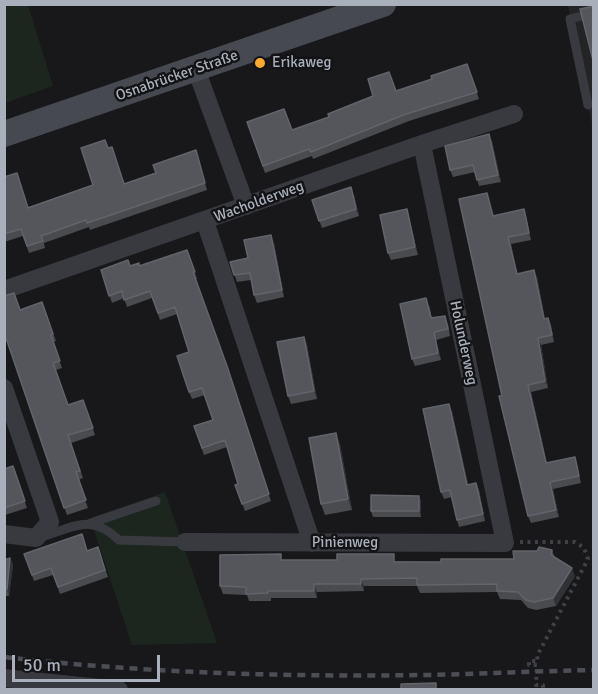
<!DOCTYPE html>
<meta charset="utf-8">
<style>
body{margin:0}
#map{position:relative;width:598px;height:694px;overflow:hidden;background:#18181a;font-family:Signika,sans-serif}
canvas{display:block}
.frame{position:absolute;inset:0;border:6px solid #a9b0bb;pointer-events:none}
.scale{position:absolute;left:12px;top:655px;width:148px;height:27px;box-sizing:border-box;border:3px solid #a9b0bb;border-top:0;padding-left:8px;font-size:18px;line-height:21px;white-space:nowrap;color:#a9b0bb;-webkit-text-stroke:4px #131315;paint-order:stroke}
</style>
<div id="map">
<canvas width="598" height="694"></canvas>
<div class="frame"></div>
<div class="scale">50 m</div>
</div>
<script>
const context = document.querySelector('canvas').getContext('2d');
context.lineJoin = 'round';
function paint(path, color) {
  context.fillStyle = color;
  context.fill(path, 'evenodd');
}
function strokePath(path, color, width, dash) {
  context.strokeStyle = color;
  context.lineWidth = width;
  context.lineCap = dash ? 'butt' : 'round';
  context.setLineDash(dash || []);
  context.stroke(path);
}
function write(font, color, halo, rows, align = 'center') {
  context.font = font + ' Signika,sans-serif';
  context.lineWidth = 5;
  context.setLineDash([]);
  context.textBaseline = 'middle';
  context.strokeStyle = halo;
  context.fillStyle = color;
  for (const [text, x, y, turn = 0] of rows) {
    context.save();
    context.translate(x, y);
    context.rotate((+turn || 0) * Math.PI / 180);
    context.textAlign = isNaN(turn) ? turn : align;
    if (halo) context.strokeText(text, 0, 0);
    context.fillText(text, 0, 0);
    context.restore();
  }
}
paint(new Path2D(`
 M 568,5 L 593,5 L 593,129 Z`), '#242427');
paint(new Path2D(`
 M 4,5 L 28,5 L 53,86 L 5,103 Z
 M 165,492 L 217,643 L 132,645 L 90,518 Z`), '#1d261e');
strokePath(new Path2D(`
 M 520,542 L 575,542 L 584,548 L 588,559 L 537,656 L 538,661 L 529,661 L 529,665 L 537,665 L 536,685 L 543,685 L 543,690`), '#3f4147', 4, [3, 4.5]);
strokePath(new Path2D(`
 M 588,105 L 570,19 L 594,13
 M 91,523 L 156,501
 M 41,537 C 75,527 90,513 119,540 L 185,542`), '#393a40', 9);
strokePath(new Path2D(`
 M 196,69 L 246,206
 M 205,221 L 312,543
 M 4,290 L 422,144 L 514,114
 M 4,388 L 50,522 L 36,538 L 4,534
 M 185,542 L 505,543 L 422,144
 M 4,678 L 119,690`), '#393a40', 18);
strokePath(new Path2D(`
 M 4,134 L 383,4`), '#464950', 26);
strokePath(new Path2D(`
 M 4,657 C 145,673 285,677 426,675 C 482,674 538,671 594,670`), '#4b4e55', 4.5, [8, 6]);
paint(new Path2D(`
 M 467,64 L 479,99 L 409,121 L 313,159 L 312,156 L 265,173 L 247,122 L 292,130 L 329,117 L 373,96 L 396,91 L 432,79 Z
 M 492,141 L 501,182 L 479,186 L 475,172 L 453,177 L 450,170 Z
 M 108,148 L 125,184 L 198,157 L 207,190 L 90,230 L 89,227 L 44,243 L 45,248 L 29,253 L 23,236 L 4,242 L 4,177 L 28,207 L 93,185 Z
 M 487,193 L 493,216 L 526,216 L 531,240 L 511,244 L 517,274 L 537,277 L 545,319 L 548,318 L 551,325 L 554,342 L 541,345 L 548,388 L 531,392 L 547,463 L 575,457 L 581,483 L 553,489 L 559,517 L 531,523 L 528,516 L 502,396 Z
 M 354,195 L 359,216 L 322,228 L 312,200 Z
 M 409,217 L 418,255 L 391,260 L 388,253 Z
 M 274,243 L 284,297 L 257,303 L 254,295 L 251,280 L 237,282 L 230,262 L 248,258 Z
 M 187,250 L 197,279 L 195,279 L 271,501 L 245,511 L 235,485 L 238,484 L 227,447 L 204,455 L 194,426 L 213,420 L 205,395 L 192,399 L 189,392 L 189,352 L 177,314 L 160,320 L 152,298 L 127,307 L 124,298 L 112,303 L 101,270 L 130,266 L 139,266 Z
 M 42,302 L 56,341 L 53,342 L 62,368 L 56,370 L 68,405 L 83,400 L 95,435 L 71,443 L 83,478 L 78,480 L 88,508 L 67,515 L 4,332 L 20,310 Z
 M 429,305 L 432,318 L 448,324 L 450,336 L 436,340 L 441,360 L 415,366 L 412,359 Z
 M 304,337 L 307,345 L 317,399 L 291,404 L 288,396 Z
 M 452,411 L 468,485 L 476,483 L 479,490 L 485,521 L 459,527 L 457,520 L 452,497 L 444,499 L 441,492 Z
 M 340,444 L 352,510 L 325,515 L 321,504 Z
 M 13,466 L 27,508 L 5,515 L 4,513 L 4,469 Z
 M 419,496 L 421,502 L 421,517 L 373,517 L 371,511 Z
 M 98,547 L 108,577 L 60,594 L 53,575 L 34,581 L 24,554 L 88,551 Z
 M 552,550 L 555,558 L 575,576 L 556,606 L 536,610 L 528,608 L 521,600 L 500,599 L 497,592 L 420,593 L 417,586 L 364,586 L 364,591 L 317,592 L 317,598 L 271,598 L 271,601 L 249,601 L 247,595 L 223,594 L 220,586 L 283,560 L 441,562 L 514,559 L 537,551 Z
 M 10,558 L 13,565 L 9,596 L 4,596 L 4,560 Z`), '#494b4f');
paint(new Path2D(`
 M 489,134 L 492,141 L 501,182 L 498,175 Z
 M 351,187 L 354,195 L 359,216 L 356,209 Z
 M 407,209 L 409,217 L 418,255 L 415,247 Z
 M 524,209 L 526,216 L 531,240 L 529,233 Z
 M 271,235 L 274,243 L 284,297 L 282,290 Z
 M 508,237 L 511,244 L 519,281 L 517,274 Z
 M 534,270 L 537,277 L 546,326 L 544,319 Z
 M 548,318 L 551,325 L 554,342 L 552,335 Z
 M 434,332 L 441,360 L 438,353 Z
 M 304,337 L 307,345 L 317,399 L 314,391 Z
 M 538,338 L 541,345 L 548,388 L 545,381 Z
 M 528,385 L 531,392 L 548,470 L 546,463 Z
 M 449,404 L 452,411 L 470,492 L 467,485 Z
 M 336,433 L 340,444 L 352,510 L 348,499 Z
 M 550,482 L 553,489 L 559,517 L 556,510 Z
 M 476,483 L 479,490 L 485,521 L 483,514 Z
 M 419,496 L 421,502 L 421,517 L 419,511 Z
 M 10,558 L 13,565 L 9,596 L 7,589 Z
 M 572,568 L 575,576 L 556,606 L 553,598 Z
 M 361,579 L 364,586 L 364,591 L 361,584 Z
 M 314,584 L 317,592 L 317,598 L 314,591 Z`), '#313235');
const building = new Path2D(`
 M 594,6 L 594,64 L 580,9 Z
 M 467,64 L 477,92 L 406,114 L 311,152 L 309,149 L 263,166 L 247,122 L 284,109 L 292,130 L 329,117 L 328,114 L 373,96 L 368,79 L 389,72 L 396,91 L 432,79 L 431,76 Z
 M 489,134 L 498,175 L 477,180 L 473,165 L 450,170 L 445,146 Z
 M 105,140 L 108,148 L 112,147 L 124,184 L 156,173 L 153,165 L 196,150 L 205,183 L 87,223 L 86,220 L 41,236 L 43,241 L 27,246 L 21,229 L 4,234 L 4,177 L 17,173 L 28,208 L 93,185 L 81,148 Z
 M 351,187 L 356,209 L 319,221 L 312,200 Z
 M 487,193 L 493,216 L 524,209 L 529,233 L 508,237 L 517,274 L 534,270 L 544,319 L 548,318 L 552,335 L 538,338 L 545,381 L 528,385 L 546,463 L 575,457 L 579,476 L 550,482 L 556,510 L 528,516 L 499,396 L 502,396 L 459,199 Z
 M 407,209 L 415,247 L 388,253 L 380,215 Z
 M 271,235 L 282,290 L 254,295 L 250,273 L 234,275 L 230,262 L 248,258 L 244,240 Z
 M 187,250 L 195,272 L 193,272 L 227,366 L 269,494 L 242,504 L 235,485 L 238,484 L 225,440 L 202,448 L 194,426 L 213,420 L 202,388 L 189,392 L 177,356 L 189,352 L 175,307 L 158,313 L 150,291 L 124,300 L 122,291 L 109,296 L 101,270 L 128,260 L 130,266 L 139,263 L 139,266 Z
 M 14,293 L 20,310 L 42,302 L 53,334 L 51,335 L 60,361 L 53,363 L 68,405 L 83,400 L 93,428 L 68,435 L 80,471 L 76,472 L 86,500 L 64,508 L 4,332 L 4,296 Z
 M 426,298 L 431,318 L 445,316 L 448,329 L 434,332 L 438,353 L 412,359 L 400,304 Z
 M 304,337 L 314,391 L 288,396 L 277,342 Z
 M 449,404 L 467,485 L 476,483 L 483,514 L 457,520 L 450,490 L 441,492 L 423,409 Z
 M 336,433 L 348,499 L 321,504 L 309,438 Z
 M 13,466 L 25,501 L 4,508 L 4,469 Z
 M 371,495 L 419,496 L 419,511 L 371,511 Z
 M 82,534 L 87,551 L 98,547 L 105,570 L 58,587 L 51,568 L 32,575 L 24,554 Z
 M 539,547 L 552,550 L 551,555 L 572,568 L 553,598 L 534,602 L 526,600 L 518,592 L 497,591 L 497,584 L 417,585 L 417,578 L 361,579 L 361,584 L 314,584 L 314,591 L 268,591 L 268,593 L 246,594 L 246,587 L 220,586 L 220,555 L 281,554 L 281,560 L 337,560 L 337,554 L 394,554 L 394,562 L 441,562 L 441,559 L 514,559 L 513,551 L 537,551 Z
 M 10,558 L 7,589 L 4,589 L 4,560 Z
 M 436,683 L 436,690 L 401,690 L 401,684 Z`);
paint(building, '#54565b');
strokePath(building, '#61646a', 1.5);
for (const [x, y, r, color] of [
 [260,63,6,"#feab2d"]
]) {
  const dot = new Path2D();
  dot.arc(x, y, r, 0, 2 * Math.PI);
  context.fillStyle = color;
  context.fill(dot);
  strokePath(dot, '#131315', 2);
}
write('15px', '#a9b0bb', '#131315', [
 ["Erikaweg",272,63]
], 'left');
write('15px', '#a9b0bb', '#131315', [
 ["Osnabrücker Straße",177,76,-19],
 ["Wacholderweg",259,202,-20],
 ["Holunderweg",463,343,78],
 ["Pinienweg",345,543]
]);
</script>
